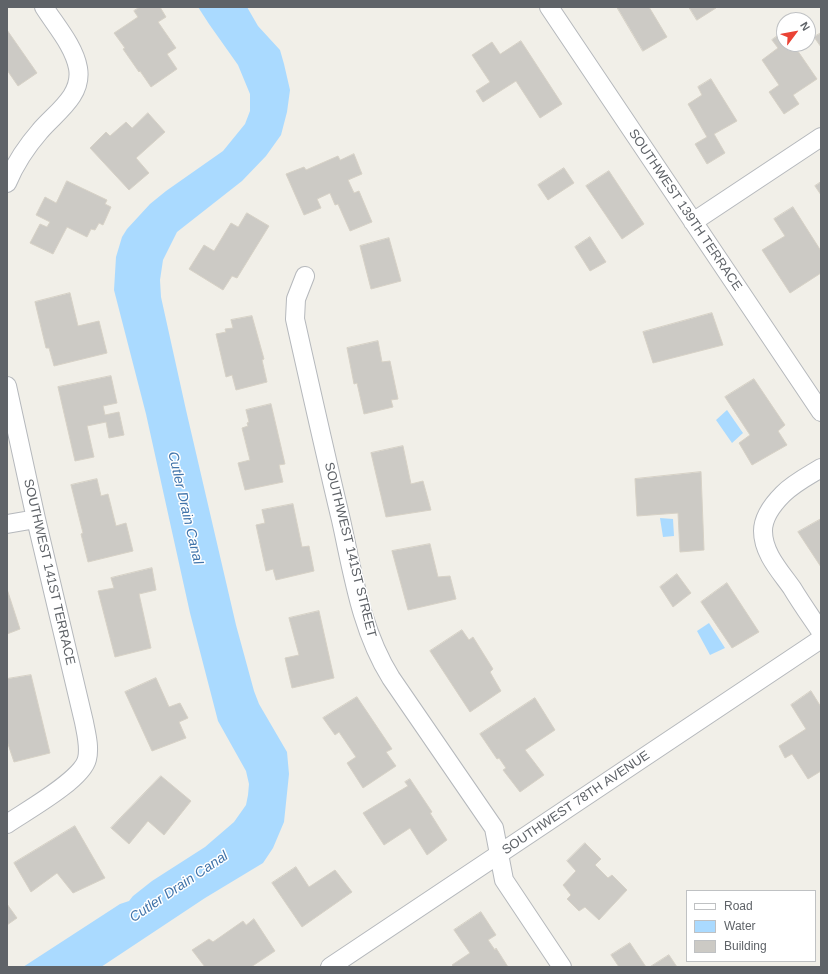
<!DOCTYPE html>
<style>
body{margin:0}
#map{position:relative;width:828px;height:974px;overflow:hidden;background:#f1efe8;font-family:Arial,sans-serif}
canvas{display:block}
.frame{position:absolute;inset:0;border:8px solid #5f6368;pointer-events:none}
.legend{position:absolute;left:686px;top:890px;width:130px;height:72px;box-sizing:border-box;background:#fff;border:1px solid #bfc1c3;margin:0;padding:5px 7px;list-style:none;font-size:12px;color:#5f6368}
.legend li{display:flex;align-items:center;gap:8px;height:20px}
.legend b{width:20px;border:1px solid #bfc1c3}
.north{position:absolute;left:776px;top:12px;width:40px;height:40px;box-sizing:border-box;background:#fff;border:1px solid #bfc1c3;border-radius:50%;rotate:58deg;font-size:11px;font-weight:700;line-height:16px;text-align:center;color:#5f6368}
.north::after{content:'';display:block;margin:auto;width:14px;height:18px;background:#ea4335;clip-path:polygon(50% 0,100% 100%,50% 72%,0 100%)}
</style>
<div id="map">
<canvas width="828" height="974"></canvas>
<div class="frame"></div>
<ul class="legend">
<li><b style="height:5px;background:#fff"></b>Road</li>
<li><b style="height:11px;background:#aadaff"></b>Water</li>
<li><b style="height:11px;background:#cccac5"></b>Building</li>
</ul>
<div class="north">N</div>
</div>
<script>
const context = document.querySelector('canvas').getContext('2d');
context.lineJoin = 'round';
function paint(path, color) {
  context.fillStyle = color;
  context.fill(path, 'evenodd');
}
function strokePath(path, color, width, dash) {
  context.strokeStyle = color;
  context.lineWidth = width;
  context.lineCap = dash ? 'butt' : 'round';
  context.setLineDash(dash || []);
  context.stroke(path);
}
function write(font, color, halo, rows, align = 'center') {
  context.font = font + ' Arial,sans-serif';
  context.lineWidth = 3;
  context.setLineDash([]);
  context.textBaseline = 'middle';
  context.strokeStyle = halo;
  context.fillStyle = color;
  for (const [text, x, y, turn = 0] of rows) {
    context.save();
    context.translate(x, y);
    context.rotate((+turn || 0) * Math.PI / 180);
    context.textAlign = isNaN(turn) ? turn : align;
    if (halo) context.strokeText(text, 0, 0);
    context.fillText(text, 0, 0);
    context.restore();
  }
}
paint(new Path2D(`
 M 198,7 L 247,7 L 258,26 L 280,50 L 284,64 L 290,90 L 287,112 L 281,135 L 266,156 L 242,181 L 177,232 L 163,260 L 160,280 L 161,297 L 186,410 L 236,625 L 254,691 L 259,704 L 287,752 L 289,774 L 284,822 L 273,848 L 263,863 L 205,898 L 101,967 L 23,967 L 120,904 L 129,901 L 133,896 L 152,881 L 205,847 L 234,822 L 246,805 L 248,795 L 249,784 L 246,771 L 218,721 L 190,613 L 146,414 L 114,290 L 116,257 L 122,237 L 127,229 L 150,204 L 166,191 L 223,151 L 245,124 L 250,111 L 250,94 L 238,65 L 209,24 Z
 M 727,410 L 743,433 L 732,443 L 716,420 Z
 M 660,518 L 673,519 L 674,536 L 663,537 Z
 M 709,623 L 725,648 L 710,655 L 697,631 Z`), '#aadaff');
const building = new Path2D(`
 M 140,7 L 160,7 L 166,17 L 158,22 L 176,48 L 167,54 L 177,69 L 151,87 L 140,71 L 139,72 L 123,49 L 125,48 L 114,33 L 138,17 L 134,11 Z
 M 617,7 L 649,7 L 667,37 L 643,51 Z
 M 689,7 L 716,7 L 716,8 L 697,20 Z
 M 7,30 L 37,73 L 18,86 L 7,70 Z
 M 784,31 L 784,44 L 793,44 L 817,79 L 793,95 L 799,104 L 784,114 L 769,92 L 779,85 L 762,60 L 778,48 L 772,40 Z
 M 821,33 L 821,47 L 814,37 Z
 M 521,41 L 562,104 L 540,118 L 516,81 L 483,102 L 476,91 L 490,82 L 472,55 L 492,42 L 500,54 Z
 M 711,79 L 737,121 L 714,134 L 725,153 L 707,164 L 695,144 L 707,137 L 688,104 L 702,95 L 698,87 Z
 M 148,113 L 165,132 L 136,158 L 149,173 L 129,190 L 90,148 L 106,132 L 110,136 L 126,122 L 132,128 Z
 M 354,154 L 362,174 L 348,180 L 354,193 L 359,191 L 372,222 L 350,231 L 338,204 L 335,205 L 330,193 L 317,199 L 321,208 L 304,215 L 286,174 L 304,167 L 306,170 L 338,156 L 340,160 Z
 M 564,168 L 574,183 L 548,200 L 538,185 Z
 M 609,171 L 644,224 L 622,239 L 586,186 Z
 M 67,181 L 107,200 L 105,204 L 111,207 L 103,225 L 99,223 L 95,230 L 91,229 L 87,237 L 67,227 L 53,254 L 30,243 L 40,224 L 47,227 L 50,222 L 36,215 L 45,197 L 56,203 Z
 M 821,182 L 821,195 L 815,186 Z
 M 793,207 L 821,251 L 821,273 L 790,293 L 762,250 L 785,236 L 774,219 Z
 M 247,213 L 269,226 L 237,278 L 232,276 L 223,290 L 189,269 L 204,245 L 214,251 L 231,223 L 238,227 Z
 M 590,237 L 606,262 L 590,271 L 575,247 Z
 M 389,238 L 401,281 L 371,289 L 360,246 Z
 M 70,293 L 78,326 L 99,321 L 107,353 L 54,366 L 49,348 L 46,348 L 35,302 Z
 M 712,313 L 723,345 L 653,363 L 643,332 Z
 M 252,316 L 264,359 L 262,360 L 267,382 L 236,390 L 232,375 L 226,377 L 216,334 L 226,332 L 225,329 L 233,328 L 231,320 Z
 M 378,341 L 382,362 L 390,361 L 398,399 L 391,400 L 393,407 L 364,414 L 357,383 L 354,384 L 347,348 Z
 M 111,376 L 117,403 L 103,406 L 105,415 L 119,412 L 124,435 L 109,438 L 106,422 L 87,426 L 94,457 L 75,461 L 58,387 Z
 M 754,379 L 785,425 L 778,431 L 787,445 L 752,465 L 739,443 L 750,435 L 725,397 Z
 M 271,404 L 285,464 L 279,465 L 283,482 L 245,490 L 238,463 L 250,460 L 242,428 L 248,426 L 247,423 L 249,422 L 246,410 Z
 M 403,446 L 411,484 L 423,481 L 431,510 L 386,517 L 371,453 Z
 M 701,472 L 704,550 L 680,552 L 678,513 L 637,516 L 635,479 Z
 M 97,479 L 101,496 L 108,494 L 116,526 L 126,523 L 133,551 L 88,562 L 81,534 L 83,533 L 71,485 Z
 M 293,504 L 302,547 L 309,546 L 314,571 L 276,580 L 273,569 L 266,571 L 256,525 L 265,523 L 262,510 Z
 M 821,519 L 821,567 L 798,532 Z
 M 430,544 L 438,577 L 450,576 L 456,599 L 408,610 L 392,551 Z
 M 152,568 L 156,590 L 139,594 L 151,648 L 115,657 L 98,591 L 114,588 L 111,578 Z
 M 677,574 L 691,593 L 673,607 L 660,587 Z
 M 727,583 L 759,632 L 732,648 L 701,602 Z
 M 7,589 L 20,629 L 7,634 Z
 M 319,611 L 334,678 L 292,688 L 285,658 L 299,655 L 289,618 Z
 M 462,630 L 469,640 L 473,637 L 493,669 L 490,672 L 501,691 L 470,712 L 430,651 Z
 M 31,675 L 50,753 L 14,762 L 7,741 L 7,679 Z
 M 156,678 L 169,707 L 180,703 L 188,718 L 179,722 L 186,738 L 152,751 L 125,692 Z
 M 811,691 L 821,707 L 821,771 L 808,779 L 792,754 L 785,758 L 779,746 L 806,729 L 791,705 Z
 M 357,697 L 392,749 L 386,752 L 396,766 L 363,788 L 347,763 L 356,757 L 339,732 L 335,735 L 323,718 Z
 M 535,698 L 555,730 L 525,750 L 544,775 L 520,792 L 503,770 L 506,768 L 499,758 L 497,759 L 480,734 Z
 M 161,776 L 191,801 L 164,835 L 148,821 L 129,844 L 111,828 Z
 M 410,779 L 432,812 L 430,813 L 447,840 L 427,855 L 410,828 L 384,845 L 363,813 L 408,786 L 405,782 Z
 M 75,826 L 105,878 L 73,893 L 57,873 L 31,892 L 14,863 Z
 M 585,843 L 601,859 L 595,865 L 608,878 L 612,875 L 627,890 L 599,920 L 585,907 L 579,911 L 567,899 L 571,895 L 563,885 L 576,871 L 567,861 Z
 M 296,867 L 309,887 L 335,870 L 352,892 L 302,927 L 272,883 Z
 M 7,904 L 17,918 L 7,925 Z
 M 481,912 L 496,935 L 488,940 L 495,950 L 496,948 L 508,967 L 454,967 L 452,965 L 470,953 L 454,930 Z
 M 254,919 L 275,951 L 251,967 L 205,967 L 192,950 L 209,939 L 213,942 L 243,921 L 246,925 Z
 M 630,943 L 646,967 L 619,967 L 611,955 Z
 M 669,955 L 677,967 L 650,967 Z`);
paint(building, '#cccac5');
strokePath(building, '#d6d1c6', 1);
const minor = new Path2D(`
 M 549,7 L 821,412
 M 7,183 C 15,164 26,147 40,131 C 55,113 83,96 78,68 C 74,46 56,26 44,7
 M 693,222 L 821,137
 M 305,276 L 296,299 L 295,319 C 310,386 325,453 341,520 C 353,574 361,630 391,678 L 494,828 L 504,880 L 562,967
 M 7,386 L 36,519 L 84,722 C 86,733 90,747 87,759 C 82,780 26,811 7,824
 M 821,468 C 808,476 794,483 783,494 C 773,504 763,517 763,531 C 763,553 780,571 792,588 C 801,603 811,617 821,632
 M 7,524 L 36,519
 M 330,967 L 821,639`);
strokePath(minor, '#b5b8bc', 20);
strokePath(minor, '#fff', 18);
write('13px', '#5f6368', '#fff', [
 ["SOUTHWEST 139TH TERRACE",685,210,56],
 ["SOUTHWEST 141ST STREET",350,550,76],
 ["SOUTHWEST 141ST TERRACE",49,572,77],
 ["SOUTHWEST 78TH AVENUE",576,803,-34]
]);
write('italic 14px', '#4174aa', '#fff', [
 ["Cutler Drain Canal",185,508,77],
 ["Cutler Drain Canal",179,887,-34]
]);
</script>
